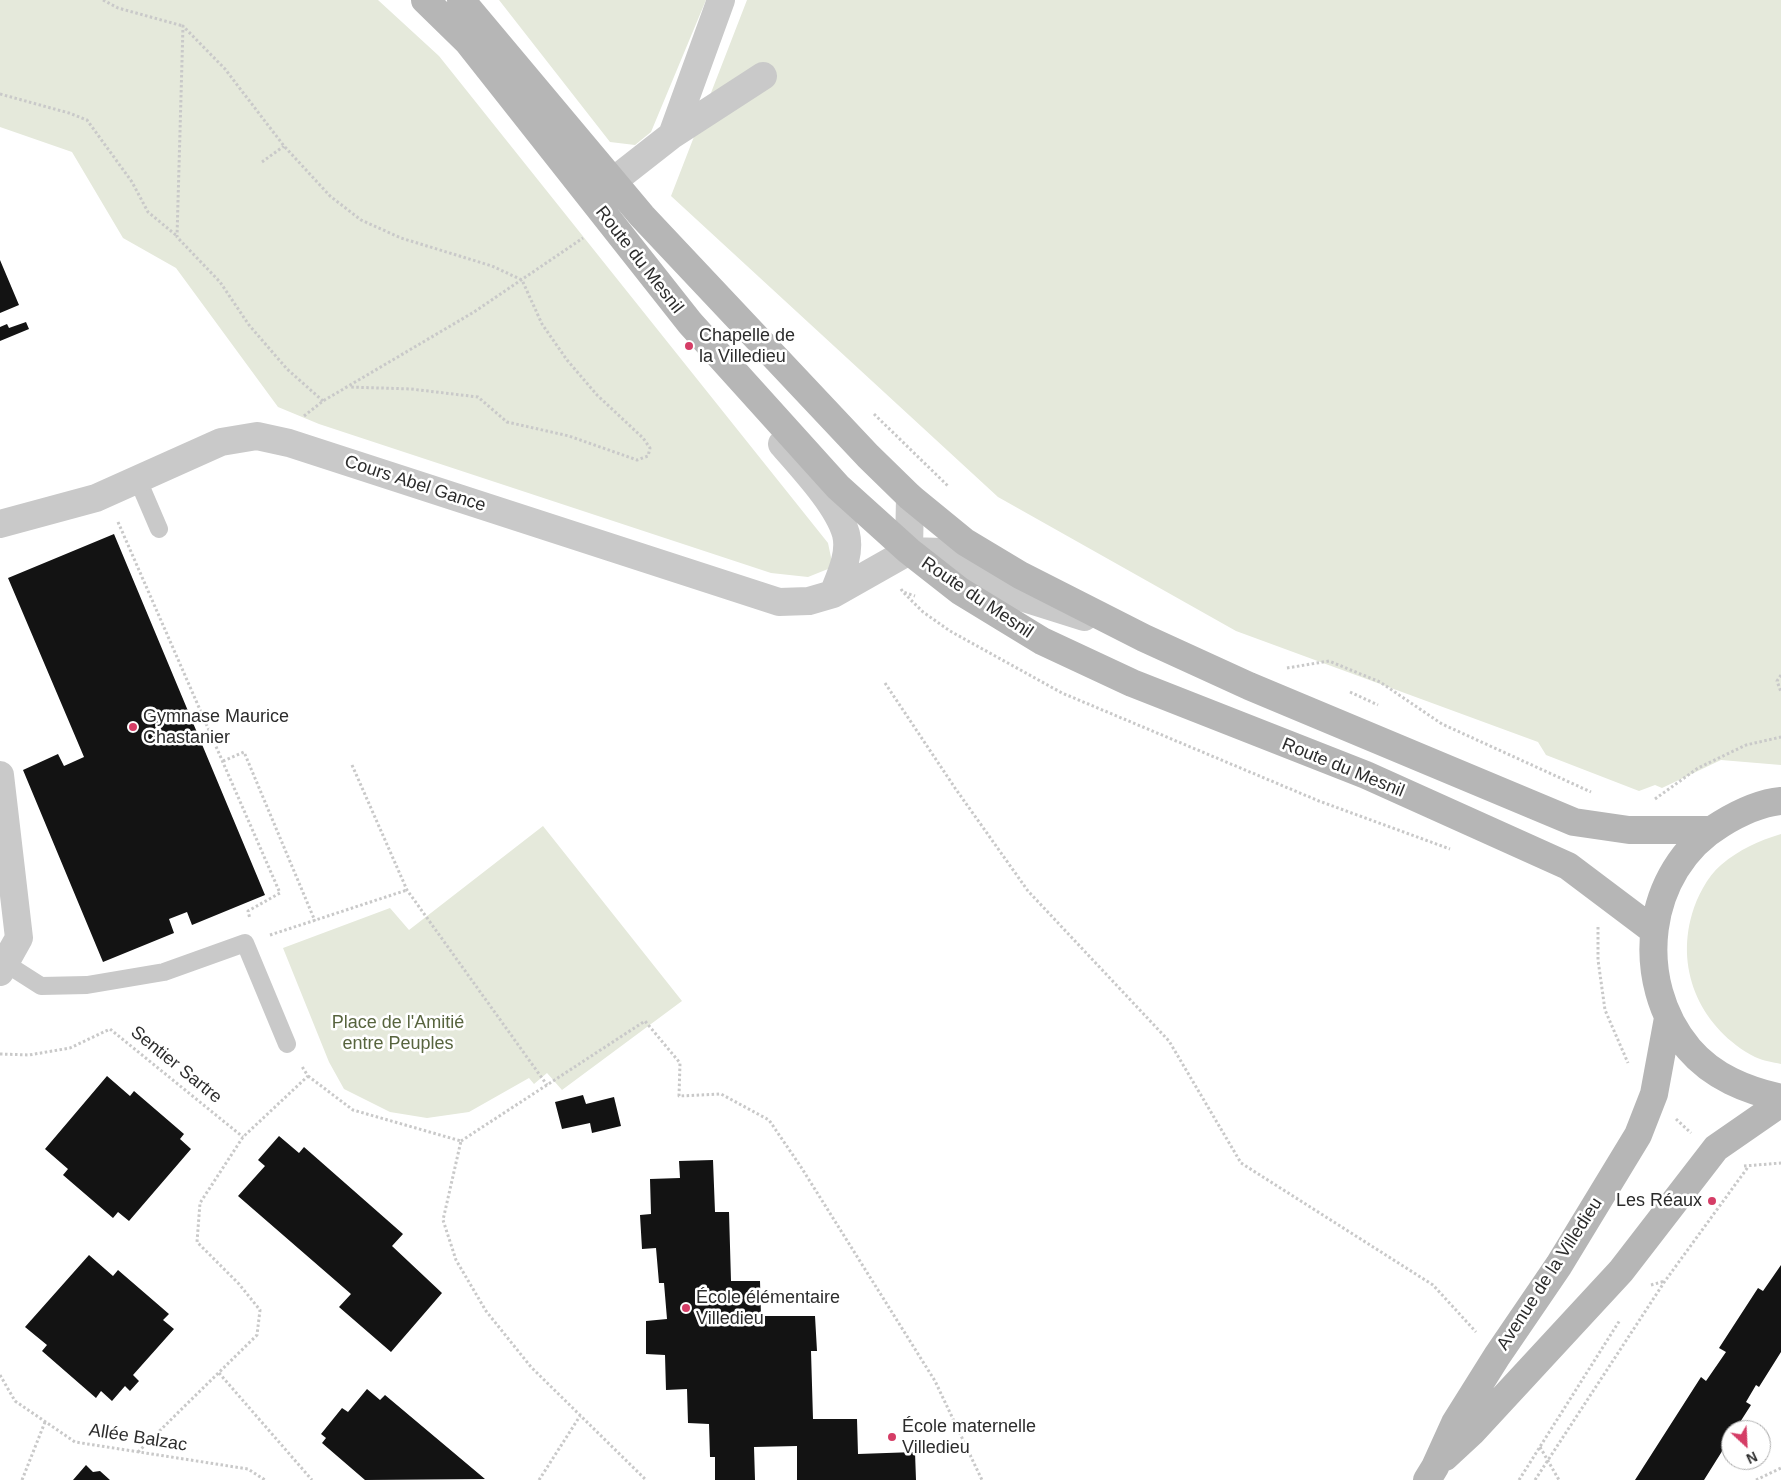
<!DOCTYPE html>
<meta charset="utf-8">
<style>
body{margin:0}
#map{position:relative;width:1781px;height:1480px;overflow:hidden;background:#fff;font-family:Helvetica,sans-serif}
canvas{display:block}
.north{position:absolute;left:1721px;top:1420px;width:50px;height:50px;box-sizing:border-box;background:#fff;border:1px solid #ababab;border-radius:50%;rotate:155deg;font-size:14px;font-weight:700;line-height:20px;text-align:center;color:#2c2c2c}
.north::after{content:'';display:block;margin:auto;width:18px;height:22px;background:#d53d66;clip-path:polygon(50% 0,100% 100%,50% 72%,0 100%)}
</style>
<div id="map">
<canvas width="1781" height="1480"></canvas>
<div class="north">N</div>
</div>
<script>
const context = document.querySelector('canvas').getContext('2d');
context.lineJoin = 'round';
function paint(path, color) {
  context.fillStyle = color;
  context.fill(path, 'evenodd');
}
function strokePath(path, color, width, dash) {
  context.strokeStyle = color;
  context.lineWidth = width;
  context.lineCap = dash ? 'butt' : 'round';
  context.setLineDash(dash || []);
  context.stroke(path);
}
function write(font, color, halo, rows, align = 'center') {
  context.font = font + ' Helvetica,sans-serif';
  context.lineWidth = 5;
  context.setLineDash([]);
  context.textBaseline = 'middle';
  context.strokeStyle = halo;
  context.fillStyle = color;
  for (const [text, x, y, turn = 0] of rows) {
    context.save();
    context.translate(x, y);
    context.rotate((+turn || 0) * Math.PI / 180);
    context.textAlign = isNaN(turn) ? turn : align;
    if (halo) context.strokeText(text, 0, 0);
    context.fillText(text, 0, 0);
    context.restore();
  }
}
paint(new Path2D(`
 M 0,0 L 378,0 L 439,56 L 828,543 L 833,567 L 808,577 L 771,573 L 319,424 L 278,407 L 176,268 L 123,238 L 72,152 L 0,127 Z
 M 499,0 L 706,0 L 651,132 L 635,145 L 610,142 Z
 M 747,0 L 1781,0 L 1781,765 L 1721,760 L 1662,788 L 1655,785 L 1639,791 L 1546,755 L 1538,742 L 1236,631 L 998,497 L 671,196 Z
 M 543,826 L 682,1001 L 562,1090 L 547,1073 L 534,1084 L 529,1078 L 469,1112 L 427,1118 L 390,1112 L 344,1089 L 329,1062 L 283,948 L 390,908 L 409,930 Z
 M 1781,834 L 1781,1064 C 1773,1062 1763,1061 1755,1057 C 1702,1029 1675,972 1692,914 C 1697,897 1707,877 1721,865 C 1740,849 1758,841 1781,834 Z`), '#e5e9db');
paint(new Path2D(`
 M 0,260 L 19,305 L 0,313 Z
 M 26,322 L 29,329 L 0,341 L 0,327 L 7,324 L 9,328 Z
 M 114,534 L 265,895 L 192,925 L 187,912 L 169,919 L 174,933 L 103,962 L 23,770 L 58,754 L 64,766 L 84,757 L 8,578 Z
 M 107,1076 L 130,1096 L 134,1091 L 184,1134 L 180,1139 L 191,1149 L 129,1221 L 118,1212 L 113,1218 L 63,1175 L 68,1169 L 45,1149 Z
 M 583,1095 L 586,1104 L 614,1097 L 621,1126 L 592,1133 L 590,1123 L 562,1129 L 555,1102 Z
 M 279,1136 L 299,1153 L 304,1147 L 403,1234 L 392,1246 L 442,1293 L 391,1352 L 339,1307 L 351,1294 L 238,1196 L 265,1166 L 258,1160 Z
 M 713,1160 L 715,1212 L 729,1212 L 731,1281 L 760,1281 L 761,1316 L 815,1316 L 817,1351 L 811,1351 L 813,1419 L 857,1419 L 858,1454 L 915,1452 L 916,1480 L 797,1480 L 797,1446 L 754,1447 L 755,1480 L 715,1480 L 715,1457 L 710,1457 L 709,1424 L 688,1423 L 687,1389 L 666,1390 L 665,1355 L 646,1354 L 646,1321 L 667,1319 L 664,1283 L 659,1283 L 656,1248 L 642,1249 L 640,1215 L 651,1214 L 650,1179 L 680,1178 L 679,1161 Z
 M 89,1255 L 113,1276 L 118,1270 L 169,1314 L 163,1320 L 174,1329 L 133,1375 L 139,1381 L 130,1391 L 125,1386 L 112,1401 L 101,1391 L 96,1398 L 42,1351 L 47,1345 L 25,1327 Z
 M 1781,1265 L 1781,1352 L 1759,1387 L 1756,1385 L 1746,1402 L 1751,1405 L 1735,1430 L 1731,1430 L 1731,1437 L 1704,1480 L 1635,1480 L 1701,1377 L 1706,1381 L 1726,1352 L 1719,1348 L 1758,1288 L 1763,1291 Z
 M 367,1389 L 380,1400 L 385,1395 L 485,1479 L 365,1480 L 322,1443 L 326,1438 L 321,1434 L 342,1408 L 348,1412 Z
 M 86,1465 L 93,1472 L 100,1471 L 110,1480 L 73,1480 Z`), '#131313');
strokePath(new Path2D(`
 M 103,0 L 118,8 L 183,26
 M 0,94 L 69,113 L 87,120 L 132,182 L 148,212 L 177,236
 M 262,162 L 284,146
 M 323,401 L 287,369 L 249,325 L 220,282 L 177,237 L 183,26 L 225,69 L 284,146 L 330,196 L 361,220 L 401,238 L 492,266 L 522,280 L 542,324 L 567,360 L 597,395 L 643,438 L 650,448 L 648,456 L 637,460 L 569,436 L 507,422 L 478,397 L 411,389 L 349,387
 M 874,414 L 948,486
 M 304,416 L 323,401 L 474,312 L 583,238
 M 118,522 L 280,893 L 248,911 L 250,919
 M 901,589 L 903,592 L 915,596
 M 904,593 L 923,612 L 950,631 L 1062,693 L 1319,801 L 1450,849
 M 1287,668 L 1329,661 L 1380,682 L 1442,724 L 1591,792
 M 1781,675 L 1777,681 L 1781,692
 M 885,683 L 955,788 L 1028,891 L 1169,1041 L 1241,1163 L 1433,1285 L 1476,1332
 M 1350,692 L 1378,705
 M 223,761 L 244,752 L 315,921
 M 352,765 L 407,890 L 547,1085
 M 1655,799 L 1698,768 L 1746,745 L 1781,737
 M 1598,927 L 1598,960 L 1605,1010 L 1628,1063
 M 270,935 L 407,890
 M 0,1054 L 29,1055 L 70,1048 L 110,1029 L 243,1137
 M 308,1076 L 353,1110 L 461,1141 L 443,1220 L 456,1260 L 486,1311 L 531,1367 L 646,1480
 M 1676,1119 L 1691,1133
 M 461,1141 L 645,1021 L 680,1063 L 679,1096 L 721,1094 L 769,1120 L 801,1167 L 935,1381 L 982,1480
 M 1744,1166 L 1781,1163
 M 1651,1285 L 1665,1281
 M 219,1373 L 312,1480
 M 0,1375 L 15,1401 L 75,1442 L 248,1469 L 265,1480
 M 1540,1447 L 1559,1480
 M 138,1452 L 257,1335 L 260,1310 L 239,1284 L 197,1242 L 200,1203 L 243,1137 L 308,1076 L 301,1065
 M 22,1480 L 45,1422
 M 539,1480 L 580,1416
 M 1519,1480 L 1620,1320
 M 1535,1480 L 1665,1281 L 1748,1167
 M 1756,1480 L 1781,1468`), '#c9c9c9', 3, [2.5, 2.5]);
strokePath(new Path2D(`
 M 138,480 L 159,529
 M 5,963 L 41,986 L 87,985 L 164,972 L 245,943 L 287,1044`), '#c9c9c9', 18);
strokePath(new Path2D(`
 M 672,135 L 763,76
 M 612,182 L 672,135 L 721,0
 M 782,444 C 802,467 838,505 846,534 C 851,554 840,576 833,594
 M 0,524 L 96,498 L 221,442 L 257,436 L 289,443 L 779,602 L 809,601 L 833,594 L 909,551
 M 909,551 L 942,552 L 1011,594 L 1084,617
 M 909,551 L 910,497
 M 0,775 L 19,938 L 0,972`), '#c9c9c9', 28);
strokePath(new Path2D(`
 M 425,0 L 468,42 L 690,323 L 838,487 L 909,551 L 960,591 L 1042,641 L 1132,683 L 1366,775 L 1568,866 L 1653,930
 M 461,0 L 642,216 L 868,456 L 910,497 L 965,542 L 1020,575 L 1144,638 L 1249,686 L 1574,822 L 1629,830 L 1710,830
 M 1781,801 C 1760,803 1739,813 1721,824 C 1644,870 1632,982 1689,1049 C 1713,1077 1746,1090 1781,1098
 M 1445,1457 L 1472,1432 L 1621,1271 L 1716,1148 L 1781,1103
 M 1427,1480 L 1435,1467 L 1455,1423 L 1497,1356 L 1559,1265 L 1638,1135 L 1654,1094 L 1668,1018`), '#b6b6b6', 28);
for (const [x, y, r, color] of [
 [689,346,5,"#d53d66"],
 [133,727,5,"#d53d66"],
 [1712,1201,5,"#d53d66"],
 [686,1308,5,"#d53d66"],
 [892,1437,5,"#d53d66"]
]) {
  const dot = new Path2D();
  dot.arc(x, y, r, 0, 2 * Math.PI);
  context.fillStyle = color;
  context.fill(dot);
  strokePath(dot, '#fff', 2);
}
write('18px', '#2c2c2c', '#fff', [
 ["Route du Mesnil",639,260,52],
 ["Cours Abel Gance",415,484,18],
 ["Route du Mesnil",977,598,34],
 ["Route du Mesnil",1343,768,22],
 ["Sentier Sartre",176,1065,39],
 ["Avenue de la Villedieu",1550,1274,-57],
 ["Allée Balzac",138,1438,9]
]);
write('18px', '#2c2c2c', '#fff', [
 ["Chapelle de",699,336],
 ["la Villedieu",699,357],
 ["Gymnase Maurice",143,717],
 ["Chastanier",143,738],
 ["Les Réaux",1702,1201,"right"],
 ["École élémentaire",696,1298],
 ["Villedieu",696,1319],
 ["École maternelle",902,1427],
 ["Villedieu",902,1448]
], 'left');
write('18px', '#57643e', '#fff', [
 ["Place de l'Amitié",398,1023],
 ["entre Peuples",398,1044]
]);
</script>
